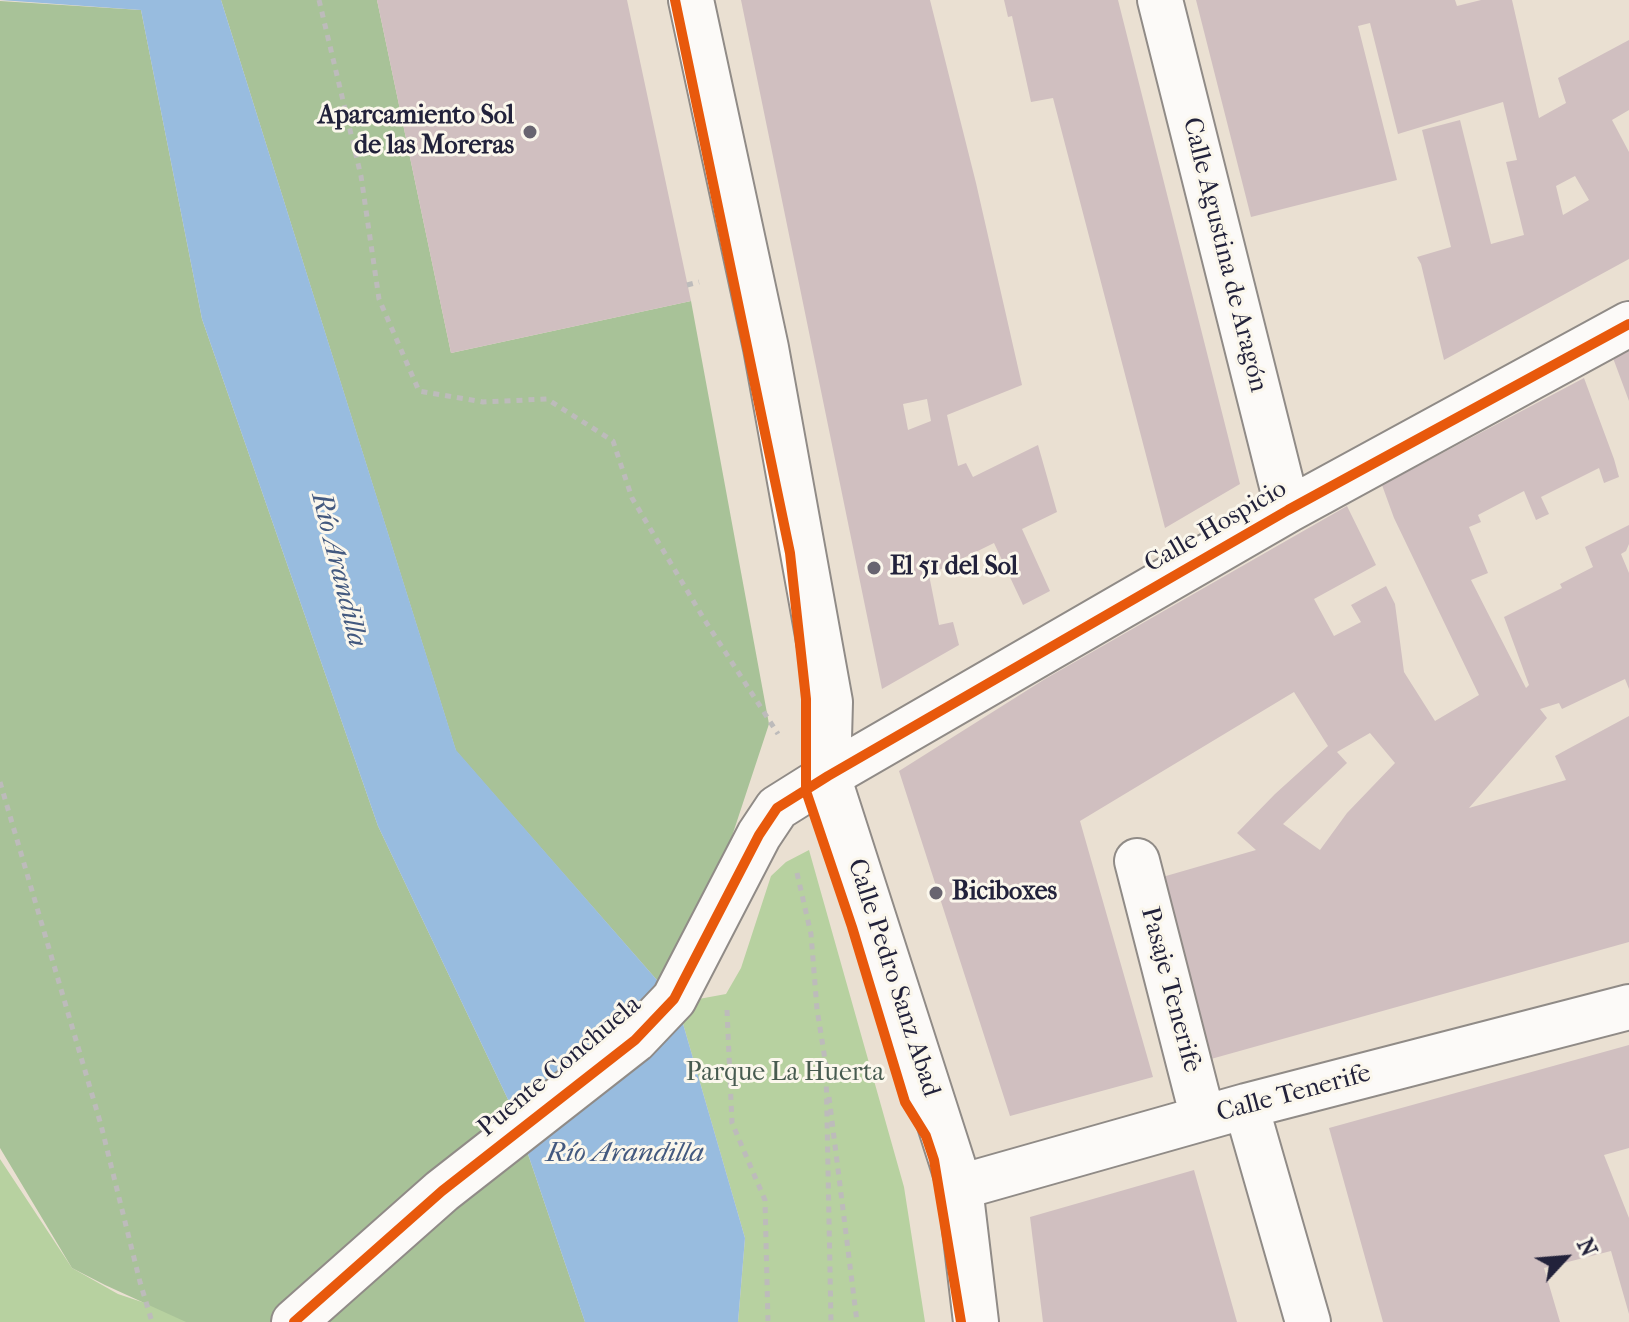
<!DOCTYPE html>
<meta charset="utf-8">
<style>
body{margin:0}
#map{position:relative;width:1629px;height:1322px;overflow:hidden;background:#eae0d2;font-family:"IM FELL French Canon",serif}
canvas{display:block}
.north{position:absolute;left:1525px;top:1218px;width:80px;height:80px;-webkit-text-stroke:6px #fbf7ec;paint-order:stroke;rotate:64deg;font-size:22px;font-weight:700;line-height:32px;text-align:center;color:#22223b}
.north::after{content:'';display:block;margin:auto;width:28px;height:36px;background:#22223b;clip-path:polygon(50% 0,100% 100%,50% 72%,0 100%)}
</style>
<div id="map">
<canvas width="1629" height="1322"></canvas>
<div class="north">N</div>
</div>
<script>
const context = document.querySelector('canvas').getContext('2d');
context.lineJoin = 'round';
function paint(path, color) {
  context.fillStyle = color;
  context.fill(path, 'evenodd');
}
function strokePath(path, color, width, dash) {
  context.strokeStyle = color;
  context.lineWidth = width;
  context.lineCap = dash ? 'butt' : 'round';
  context.setLineDash(dash || []);
  context.stroke(path);
}
function write(font, color, halo, rows, align = 'center') {
  context.font = font + ' "IM FELL French Canon",serif';
  context.lineWidth = 6;
  context.setLineDash([]);
  context.textBaseline = 'middle';
  context.strokeStyle = halo;
  context.fillStyle = color;
  for (const [text, x, y, turn = 0] of rows) {
    context.save();
    context.translate(x, y);
    context.rotate((+turn || 0) * Math.PI / 180);
    context.textAlign = isNaN(turn) ? turn : align;
    if (halo) context.strokeText(text, 0, 0);
    context.fillText(text, 0, 0);
    context.restore();
  }
}
paint(new Path2D(`
 M 809,850 L 904,1187 L 925,1322 L 738,1322 L 745,1238 L 677,1003 L 726,994 L 741,968 L 771,876 L 786,862 Z
 M 0,1159 L 72,1268 L 118,1294 L 202,1322 L 0,1322 Z`), '#b7d1a0');
paint(new Path2D(`
 M 221,0 L 377,0 L 451,353 L 691,301 L 769,724 L 677,1003 L 456,751 Z
 M 0,1 L 141,10 L 202,319 L 378,826 L 513,1110 L 585,1322 L 186,1322 L 105,1285 L 72,1268 L 0,1148 Z`), '#a8c298');
paint(new Path2D(`
 M 0,0 L 221,0 L 456,750 L 677,1003 L 745,1238 L 738,1322 L 585,1322 L 513,1110 L 378,826 L 202,319 L 141,10 Z`), '#98bcdf');
paint(new Path2D(`
 M 377,0 L 627,0 L 691,301 L 451,353 Z
 M 741,0 L 930,0 L 976,183 L 1022,385 L 947,415 L 958,466 L 966,463 L 973,477 L 1038,445 L 1057,512 L 1022,529 L 1050,591 L 1023,605 L 994,543 L 929,575 L 939,625 L 953,622 L 959,645 L 882,689 ZM 927,399 L 931,421 L 908,430 L 903,404 Z
 M 1004,0 L 1118,0 L 1240,484 L 1165,528 L 1053,98 L 1031,102 L 1012,16 L 1008,17 Z
 M 1196,0 L 1455,0 L 1457,6 L 1481,0 L 1512,0 L 1539,118 L 1566,103 L 1558,78 L 1629,40 L 1629,110 L 1612,120 L 1629,152 L 1629,259 L 1444,360 L 1421,264 L 1417,257 L 1451,247 L 1422,130 L 1460,120 L 1491,244 L 1524,235 L 1506,162 L 1517,160 L 1503,102 L 1398,134 L 1370,23 L 1358,26 L 1397,180 L 1251,217 ZM 1575,176 L 1589,200 L 1563,215 L 1556,186 Z
 M 1629,351 L 1629,401 L 1613,358 Z
 M 1584,378 L 1614,459 L 1619,477 L 1604,483 L 1599,468 L 1541,497 L 1549,514 L 1536,520 L 1524,491 L 1478,515 L 1481,522 L 1469,527 L 1488,573 L 1471,580 L 1526,688 L 1529,685 L 1504,617 L 1562,588 L 1560,584 L 1593,567 L 1585,547 L 1629,525 L 1629,544 L 1626,551 L 1621,554 L 1629,573 L 1629,689 L 1625,679 L 1562,709 L 1559,703 L 1540,709 L 1547,718 L 1469,808 L 1566,780 L 1555,756 L 1629,716 L 1629,942 L 1211,1059 L 1159,878 L 1256,850 L 1237,833 L 1275,794 L 1328,746 L 1294,692 L 1080,821 L 1153,1077 L 1010,1116 L 899,771 L 1045,679 L 1347,506 L 1376,565 L 1314,599 L 1334,636 L 1361,622 L 1351,605 L 1386,586 L 1395,604 L 1404,672 L 1435,721 L 1479,695 L 1394,518 L 1382,485 ZM 1370,733 L 1395,763 L 1347,813 L 1320,850 L 1283,824 L 1347,763 L 1337,752 Z
 M 1629,1045 L 1629,1148 L 1604,1155 L 1629,1218 L 1629,1314 L 1611,1251 L 1544,1268 L 1560,1322 L 1383,1322 L 1329,1128 Z
 M 1194,1170 L 1237,1322 L 1043,1322 L 1030,1217 Z`), '#d0bfc0');
const street = new Path2D(`
 M 1160,0 L 1288,510
 M 1137,861 L 1203,1118
 M 1246,1106 L 1308,1322
 M 960,1187 L 1246,1106 L 1629,1007
 M 294,1322 L 442,1191 L 635,1040 L 674,999 L 759,835 L 777,808 L 828,776 L 1288,510 L 1629,324`);
const secondary = new Path2D(`
 M 691,0 L 766,348 L 830,702 L 828,776 L 960,1187 L 976,1322`);
strokePath(street, '#908b87', 48);
strokePath(secondary, '#908b87', 48);
strokePath(new Path2D(`
 M 319,0 L 361,176 L 379,299 L 419,391 L 483,402 L 547,399 L 613,441 L 632,498 L 704,619 L 778,734
 M 687,285 L 699,282
 M 0,782 L 101,1125 L 140,1282 L 152,1322
 M 797,873 L 811,934 L 817,1009 L 826,1066 L 831,1322
 M 727,1010 L 732,1123 L 765,1200 L 768,1322
 M 829,1097 L 857,1322`), '#bdbbbb', 5, [6, 6]);
strokePath(street, '#fcfaf8', 44);
strokePath(secondary, '#fcfaf8', 44);
strokePath(new Path2D(`
 M 675,0 L 790,553 L 806,699 L 806,791 L 852,927 L 905,1102 L 926,1136 L 934,1160 L 961,1322
 M 294,1322 L 442,1191 L 635,1040 L 674,999 L 759,835 L 777,808 L 828,776 L 1288,510 L 1629,324`), '#e8590c', 10);
for (const [x, y, r, color] of [
 [530,132,8,"#686470"],
 [874,568,8,"#686470"],
 [936,893,8,"#686470"]
]) {
  const dot = new Path2D();
  dot.arc(x, y, r, 0, 2 * Math.PI);
  context.fillStyle = color;
  context.fill(dot);
  strokePath(dot, '#fbf7ec', 3);
}
write('bold 26px', '#22223b', '#fbf7ec', [
 ["Aparcamiento Sol",514,117,"right"],
 ["de las Moreras",514,147,"right"],
 ["El 51 del Sol",890,568],
 ["Biciboxes",952,893]
], 'left');
write('26px', '#22223b', '#fbf7ec', [
 ["Calle Agustina de Aragón",1224,255,76],
 ["Calle Hospicio",1216,527,-30],
 ["Calle Pedro Sanz Abad",893,978,72],
 ["Pasaje Tenerife",1170,990,75],
 ["Puente Conchuela",560,1067,-40],
 ["Calle Tenerife",1294,1094,-15]
]);
write('26px', '#475b50', '#fbf7ec', [
 ["Parque La Huerta",785,1074]
]);
write('italic 28px', '#43597f', '#fbf7ec', [
 ["Río Arandilla",338,570,76],
 ["Río Arandilla",625,1154]
]);
</script>
